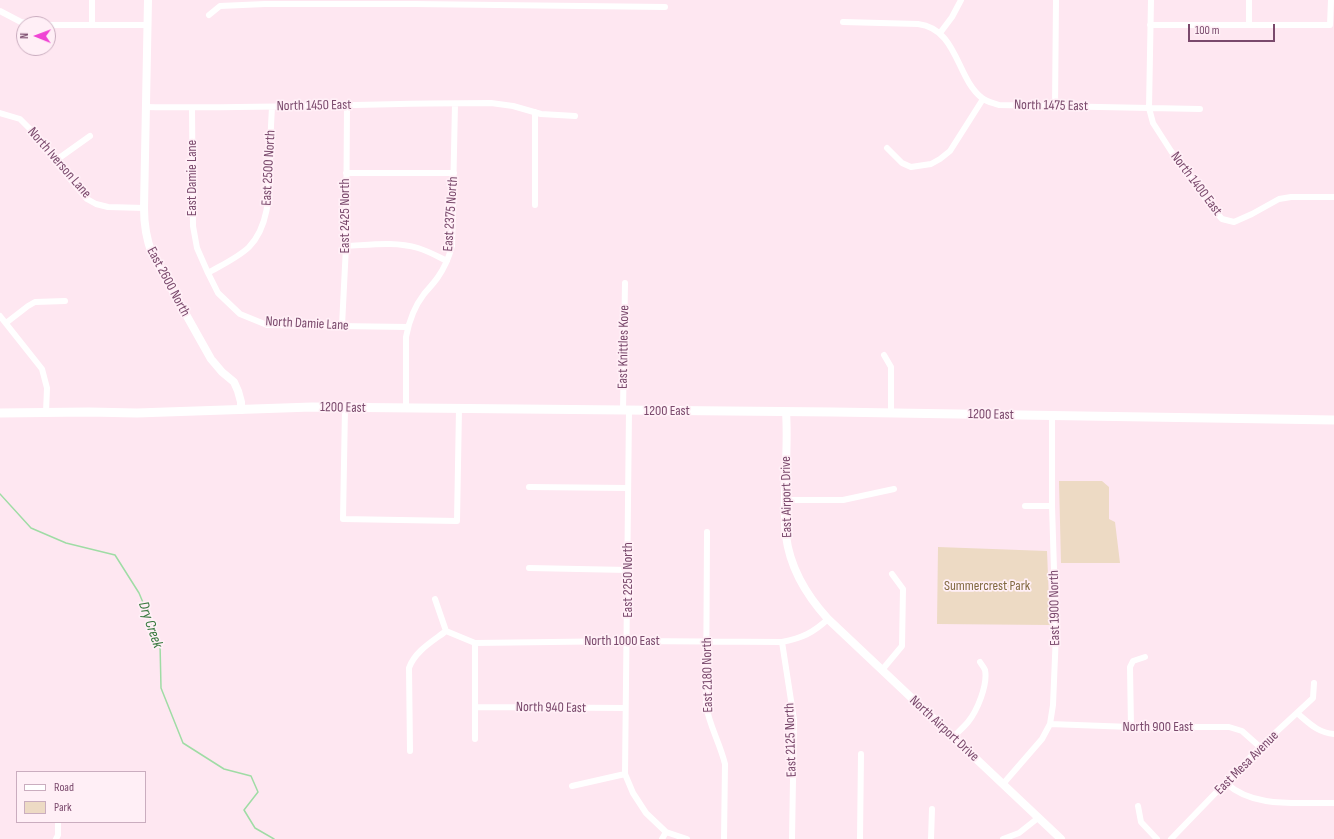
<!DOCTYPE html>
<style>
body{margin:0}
#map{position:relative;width:1334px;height:839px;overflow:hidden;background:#fee7f1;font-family:"Sofia Sans Condensed",sans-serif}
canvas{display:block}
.legend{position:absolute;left:16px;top:771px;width:130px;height:52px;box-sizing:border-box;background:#ffeff6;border:1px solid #caadbf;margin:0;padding:5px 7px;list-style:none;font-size:12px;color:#7a496c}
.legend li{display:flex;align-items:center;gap:8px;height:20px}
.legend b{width:20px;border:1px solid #caadbf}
.north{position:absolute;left:16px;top:16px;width:40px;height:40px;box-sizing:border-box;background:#ffeff6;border:1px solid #caadbf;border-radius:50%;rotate:271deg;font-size:11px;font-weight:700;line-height:16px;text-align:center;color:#7a496c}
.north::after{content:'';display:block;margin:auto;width:14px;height:18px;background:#f044d4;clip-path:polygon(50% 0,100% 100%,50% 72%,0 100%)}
.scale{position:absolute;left:1188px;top:24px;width:87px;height:18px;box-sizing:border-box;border:2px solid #7a496c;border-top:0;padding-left:5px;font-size:12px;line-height:14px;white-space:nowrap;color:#7a496c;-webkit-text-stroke:3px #ffeff6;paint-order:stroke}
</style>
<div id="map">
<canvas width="1334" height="839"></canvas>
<ul class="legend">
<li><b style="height:5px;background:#fff"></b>Road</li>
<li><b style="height:11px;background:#eddac4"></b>Park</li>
</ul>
<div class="north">N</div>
<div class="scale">100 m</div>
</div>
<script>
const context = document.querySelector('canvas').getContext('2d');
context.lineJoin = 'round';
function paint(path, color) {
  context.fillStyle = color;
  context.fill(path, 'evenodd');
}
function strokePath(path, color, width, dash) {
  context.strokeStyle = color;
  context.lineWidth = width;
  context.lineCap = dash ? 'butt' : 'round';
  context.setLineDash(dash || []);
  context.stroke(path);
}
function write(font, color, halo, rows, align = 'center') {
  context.font = font + ' "Sofia Sans Condensed",sans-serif';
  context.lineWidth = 3.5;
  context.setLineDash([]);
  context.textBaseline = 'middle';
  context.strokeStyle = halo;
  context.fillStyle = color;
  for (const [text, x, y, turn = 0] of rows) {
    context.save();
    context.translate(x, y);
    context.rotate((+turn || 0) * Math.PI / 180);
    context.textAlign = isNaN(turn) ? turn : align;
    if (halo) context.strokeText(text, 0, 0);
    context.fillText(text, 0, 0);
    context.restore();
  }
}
paint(new Path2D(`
 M 1059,481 L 1102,481 L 1109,487 L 1109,519 L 1115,522 L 1120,563 L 1061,563 Z
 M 938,547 L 1047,551 L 1050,625 L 937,624 Z`), '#eddac4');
strokePath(new Path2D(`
 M 0,494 L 31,528 L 66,543 L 115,555 L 139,593 L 160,643 L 161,688 L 183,743 L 224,769 L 251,776 L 258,792 L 244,810 L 255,828 L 274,839`), '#9fdca5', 1.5);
strokePath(new Path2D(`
 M 92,0 L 92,25
 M 1151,0 L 1149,108 L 1153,123 L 1171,151 L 1209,204 L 1222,219 L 1234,222 L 1252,214 L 1279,199 L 1291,197 L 1334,197
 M 0,11 L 21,22 L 35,24
 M 209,15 L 220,6 L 265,4 L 414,4 L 665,7
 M 843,22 L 918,24 C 958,29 956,78 982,98 C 987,102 994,103 999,105 L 1200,109
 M 48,25 L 148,25
 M 1150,25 L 1330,25 L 1331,0
 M 1249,25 L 1249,0
 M 940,33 L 952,17 L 961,0
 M 146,107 C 261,109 376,103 491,103 L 513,106 L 541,114 L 575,116
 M 1055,107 L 1056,0
 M 192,108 L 193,226 L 197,248 L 208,273 L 218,293 L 240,314 L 267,325 L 408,327
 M 0,113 L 20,119 L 37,136 L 55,161 L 87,199 L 96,204 L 108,207 L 144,208
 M 887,148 L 902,163 L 911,167 L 931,164 L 940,159 L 950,151 L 983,99
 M 55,161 L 90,136
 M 346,173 L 454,173
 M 535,205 L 535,112
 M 346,246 C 369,245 395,241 418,248 C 428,251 437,256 447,261
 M 208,273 C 220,266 239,257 249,247 C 271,224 269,188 270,159 C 270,142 271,125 272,107
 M 0,316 L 42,369 L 47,388 L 46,412
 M 6,323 L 28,306 L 35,302 L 65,301
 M 342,326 L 346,246 L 347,105
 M 884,355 L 891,367 L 891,413
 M 345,408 L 343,519 L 457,521 L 459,409
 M 406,409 L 406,337 C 409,321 414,307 424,294 C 429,288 434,283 438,277 C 445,267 449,257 452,246 L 455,104
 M 623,411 L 625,283
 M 629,411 L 625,774 L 633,793 L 646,813 L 666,832 L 687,839
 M 529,487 L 628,488
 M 786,500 L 843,500 L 894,489
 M 1025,506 L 1052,506
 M 707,532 L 706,705 C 709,725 720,743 725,764 L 724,839
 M 529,568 L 628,570
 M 435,599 L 446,631 L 475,643 L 627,641 L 782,642 C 802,638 813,633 828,619
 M 782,642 L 794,720 L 792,839
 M 475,643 L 475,739
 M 882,670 L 902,646 L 903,589 L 892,574
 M 476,707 L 625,708
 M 1297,713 C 1309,723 1318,733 1334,734
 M 1050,724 L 1131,727 L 1229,727 L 1242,731 L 1260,747
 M 1131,727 L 1130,667 L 1133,661 L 1145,657
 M 952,738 C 958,732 963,728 968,722 C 977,711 988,685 985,670 C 984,667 981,664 980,662
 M 410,751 L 409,668 C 415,651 433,641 446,631
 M 1226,783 C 1254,809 1298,802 1334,803
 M 1003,784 L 1042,739 L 1050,724 L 1053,705 L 1056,633 L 1052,506 L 1052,415
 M 572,786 L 625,774
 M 1138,806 L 1141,822 L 1157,839
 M 56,839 L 58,835 L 58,822
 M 662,839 L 666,832
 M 860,839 L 861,754
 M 931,839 L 932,809
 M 1003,839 L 1019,833 L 1038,818
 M 1171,839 L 1260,747 L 1313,698 L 1314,683`), '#fff', 6);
strokePath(new Path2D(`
 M 148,0 L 144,208 C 144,225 146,238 152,254 L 211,359 L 222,372 L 234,382 L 238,391 L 241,402 L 241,410
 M 786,412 C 789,453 782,495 786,536 C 790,568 807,596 828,619 L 1061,839`), '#fff', 8);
strokePath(new Path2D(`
 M 0,413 L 89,412 L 137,413 L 312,407 L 833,412 L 1334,420`), '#fff', 9);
write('14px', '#7a496c', '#ffeff6', [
 ["North 1450 East",314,106,-1],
 ["North 1475 East",1051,106,1],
 ["North Iverson Lane",59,163,49],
 ["East 2500 North",269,168,-87],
 ["East Damie Lane",192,178,-90],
 ["North 1400 East",1196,184,53],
 ["East 2375 North",451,214,-86],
 ["East 2425 North",345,216,-90],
 ["East 2600 North",168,282,62],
 ["North Damie Lane",307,324,3],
 ["East Knittles Kove",624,347,-89],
 ["1200 East",343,408,1],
 ["1200 East",667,411],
 ["1200 East",991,415,1],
 ["East Airport Drive",787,497,-91],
 ["East 2250 North",628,580,-90],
 ["East 1900 North",1055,608,-91],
 ["North 1000 East",622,641],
 ["East 2180 North",708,675,-91],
 ["North 940 East",551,708,1],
 ["North 900 East",1158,727],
 ["North Airport Drive",944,729,43],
 ["East 2125 North",791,740,-92],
 ["East Mesa Avenue",1247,763,-45]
]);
write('14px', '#816940', '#ffeff6', [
 ["Summercrest Park",987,586]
]);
write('italic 15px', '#38793e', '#ffeff6', [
 ["Dry Creek",150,625,71]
]);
</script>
